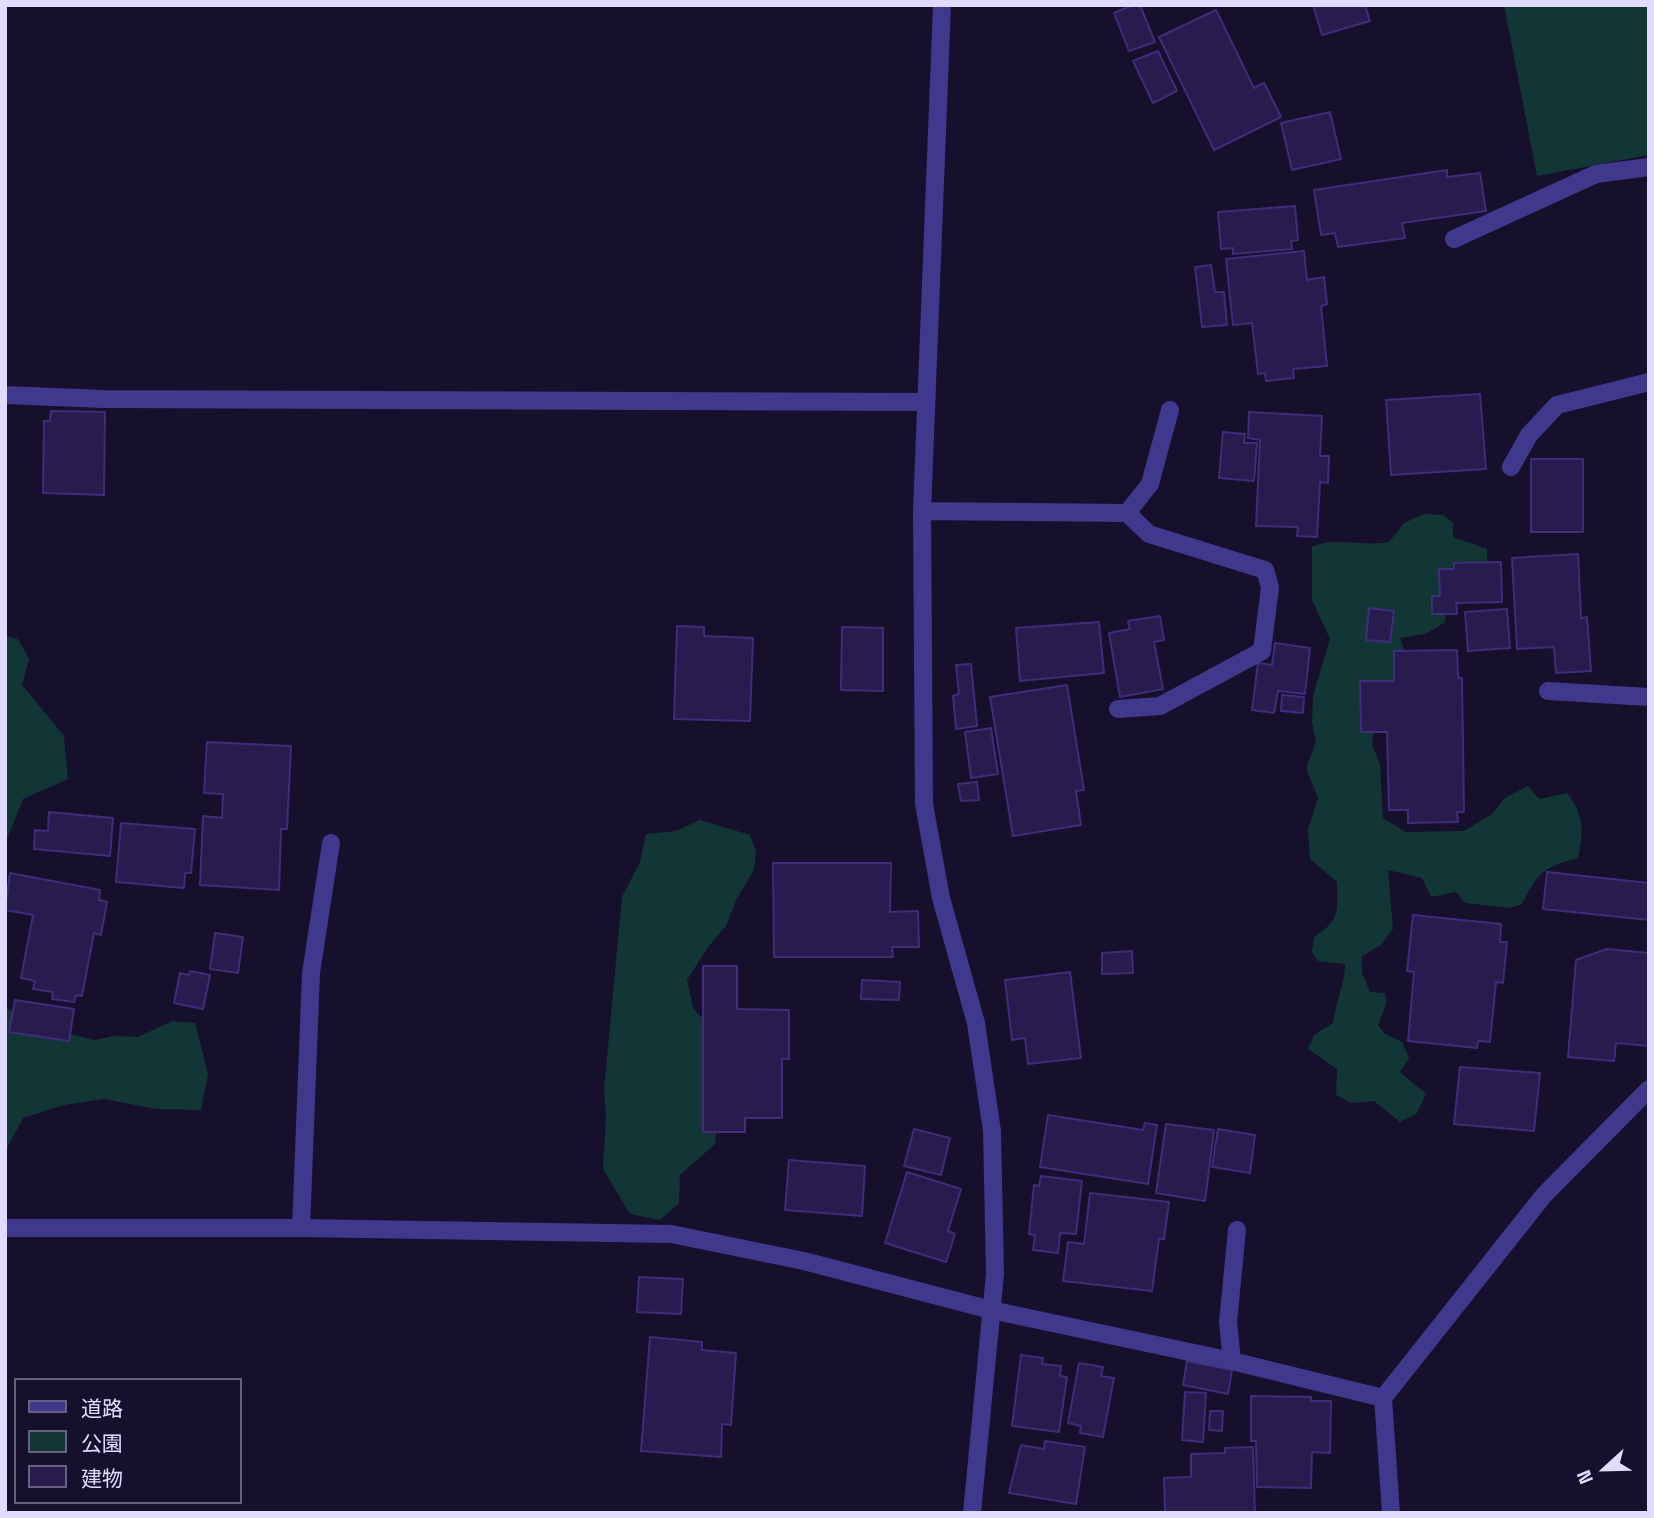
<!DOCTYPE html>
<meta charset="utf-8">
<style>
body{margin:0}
#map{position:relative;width:1654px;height:1518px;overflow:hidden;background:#16102c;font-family:"Space Grotesk","Noto Sans JP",sans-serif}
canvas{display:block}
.frame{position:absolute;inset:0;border:7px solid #e1dbff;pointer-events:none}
.legend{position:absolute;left:14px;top:1378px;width:228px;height:126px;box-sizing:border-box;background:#16102c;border:2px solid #676180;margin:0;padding:9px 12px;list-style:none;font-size:21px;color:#e1dbff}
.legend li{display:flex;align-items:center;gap:14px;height:35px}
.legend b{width:35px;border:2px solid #676180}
.north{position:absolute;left:1570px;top:1434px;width:70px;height:70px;-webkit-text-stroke:5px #16102c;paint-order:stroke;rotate:248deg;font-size:19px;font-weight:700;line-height:28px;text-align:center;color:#e1dbff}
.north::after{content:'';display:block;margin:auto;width:24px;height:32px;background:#e1dbff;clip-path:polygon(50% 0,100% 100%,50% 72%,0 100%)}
</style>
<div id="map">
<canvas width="1654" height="1518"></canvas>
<div class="frame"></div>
<ul class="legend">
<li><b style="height:9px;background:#40388d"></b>道路</li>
<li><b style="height:19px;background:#123636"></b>公園</li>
<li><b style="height:19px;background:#281b4e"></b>建物</li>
</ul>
<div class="north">N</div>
</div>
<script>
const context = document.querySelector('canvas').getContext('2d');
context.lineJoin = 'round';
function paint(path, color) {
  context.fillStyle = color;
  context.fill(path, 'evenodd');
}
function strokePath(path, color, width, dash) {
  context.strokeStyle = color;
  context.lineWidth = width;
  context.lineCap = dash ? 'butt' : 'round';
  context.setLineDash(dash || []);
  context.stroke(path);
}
paint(new Path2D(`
 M 1504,5 L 1649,5 L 1649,155 L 1537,176 Z
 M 1424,514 L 1443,515 L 1453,523 L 1453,537 L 1487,549 L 1487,576 L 1451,599 L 1444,623 L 1425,634 L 1400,638 L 1408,660 L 1375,715 L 1372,744 L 1380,765 L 1383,818 L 1406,832 L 1464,831 L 1492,814 L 1505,798 L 1528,786 L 1539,799 L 1567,793 C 1584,814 1584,832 1578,858 C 1545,866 1537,873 1522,904 L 1511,908 L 1465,903 L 1456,892 L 1431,897 L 1422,878 L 1388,870 L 1393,929 L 1381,945 L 1362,956 L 1362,973 L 1370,992 L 1385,993 L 1386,1004 L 1378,1025 L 1385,1034 L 1402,1042 L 1409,1058 L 1400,1072 L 1426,1094 L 1417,1113 L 1400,1122 L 1374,1101 L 1351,1103 L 1336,1095 L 1337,1069 L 1308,1049 L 1314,1035 L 1333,1023 C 1335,1005 1346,979 1345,964 L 1318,961 L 1312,952 L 1314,937 C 1341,920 1337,911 1337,882 L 1310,859 L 1308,829 L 1318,798 L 1306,768 L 1316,742 L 1312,722 L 1313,696 L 1330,639 L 1312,600 L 1312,547 C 1333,536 1365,547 1389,542 L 1404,523 Z
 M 5,636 L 18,639 L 29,659 L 22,685 L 64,736 L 68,779 L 23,799 L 5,844 Z
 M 700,820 L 750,835 L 756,852 L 754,870 L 736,900 L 726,926 L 708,947 L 687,980 L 693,1008 L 717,1034 L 718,1115 L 715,1144 L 680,1175 L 679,1203 L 660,1220 L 630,1214 L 603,1169 L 606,1117 L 604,1090 L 622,897 L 640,862 L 646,834 L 676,831 Z
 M 5,1007 L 35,1025 L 94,1040 L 114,1036 L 138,1037 L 172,1021 L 195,1023 L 208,1074 L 201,1110 L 156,1109 L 105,1099 L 64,1105 L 23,1118 L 5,1152 Z`), '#123636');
const building = new Path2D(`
 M 1133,5 L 1140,5 L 1155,42 L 1129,51 L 1114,13 Z
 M 1313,5 L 1365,5 L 1370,21 L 1322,35 Z
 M 1216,10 L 1254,88 L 1264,83 L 1281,117 L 1214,150 L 1159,37 Z
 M 1158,51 L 1177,91 L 1153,103 L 1133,61 Z
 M 1330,112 L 1341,159 L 1292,170 L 1281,123 Z
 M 1447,170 L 1447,177 L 1480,173 L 1486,211 L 1402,223 L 1405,238 L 1338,247 L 1335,233 L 1321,235 L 1314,190 Z
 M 1295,206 L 1298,240 L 1291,241 L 1292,249 L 1233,254 L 1233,248 L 1221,249 L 1218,212 Z
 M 1304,251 L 1307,280 L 1324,277 L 1327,304 L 1321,306 L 1327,366 L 1293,369 L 1294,378 L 1266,381 L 1265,373 L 1258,374 L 1252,323 L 1233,325 L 1226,259 Z
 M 1211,265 L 1215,292 L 1224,292 L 1227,325 L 1202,327 L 1195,267 Z
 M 1480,394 L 1486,469 L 1391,475 L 1386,400 Z
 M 51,411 L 105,412 L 104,495 L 43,493 L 44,421 L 50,421 Z
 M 1249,412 L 1322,416 L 1320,456 L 1329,456 L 1328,483 L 1320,482 L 1317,537 L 1297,536 L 1298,527 L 1256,526 L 1260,440 L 1248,438 Z
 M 1223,432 L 1245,434 L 1244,443 L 1257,443 L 1254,481 L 1219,478 Z
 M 1531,459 L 1583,459 L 1583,532 L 1531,532 Z
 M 1578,554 L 1581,618 L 1587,617 L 1591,671 L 1556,673 L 1554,647 L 1517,649 L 1512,558 Z
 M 1501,562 L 1502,602 L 1456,603 L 1457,614 L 1432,614 L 1432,596 L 1440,596 L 1439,569 L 1454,569 L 1454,563 Z
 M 1369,608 L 1394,611 L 1390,642 L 1366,640 Z
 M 1507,609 L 1510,648 L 1468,651 L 1465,612 Z
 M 1160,616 L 1164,640 L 1154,642 L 1163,689 L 1120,697 L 1109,633 L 1130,629 L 1128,621 Z
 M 1099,622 L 1104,673 L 1020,681 L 1016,628 Z
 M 677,626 L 704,627 L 704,636 L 753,638 L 750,721 L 674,719 Z
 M 842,627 L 883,628 L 883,691 L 841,690 Z
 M 1275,643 L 1310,648 L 1305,694 L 1278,691 L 1274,713 L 1252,710 L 1258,663 L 1272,665 Z
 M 1457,650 L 1458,678 L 1462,678 L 1464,812 L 1457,812 L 1458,822 L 1408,823 L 1408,810 L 1389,810 L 1387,732 L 1361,732 L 1360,681 L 1394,681 L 1394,651 Z
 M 971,664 L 977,726 L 956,729 L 953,696 L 959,694 L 956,665 Z
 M 1067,685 L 1084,790 L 1076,791 L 1081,825 L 1013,836 L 990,697 Z
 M 1282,695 L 1304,697 L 1303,713 L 1281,711 Z
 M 991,728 L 998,774 L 971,778 L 965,732 Z
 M 207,742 L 291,746 L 287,829 L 281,829 L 279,890 L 200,885 L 203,816 L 222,818 L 223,794 L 204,793 Z
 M 977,782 L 979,800 L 961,801 L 958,784 Z
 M 49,812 L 113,818 L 110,856 L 34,849 L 35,830 L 48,831 Z
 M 121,823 L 195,829 L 191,873 L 185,873 L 184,888 L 116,882 Z
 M 773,863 L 891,863 L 890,912 L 918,911 L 919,947 L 892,947 L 893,957 L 774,957 Z
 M 1547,872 L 1649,883 L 1649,920 L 1543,909 Z
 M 10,873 L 100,890 L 99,900 L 107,902 L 101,935 L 94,933 L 82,996 L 76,995 L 74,1002 L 52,999 L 53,992 L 33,989 L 35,981 L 21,978 L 33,915 L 5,910 Z
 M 1413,915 L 1501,924 L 1500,942 L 1507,942 L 1503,983 L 1496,982 L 1490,1042 L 1478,1041 L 1477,1048 L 1408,1041 L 1414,972 L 1407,971 Z
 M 215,933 L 243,937 L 238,973 L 210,969 Z
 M 1607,949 L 1649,953 L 1649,1046 L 1616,1043 L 1614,1061 L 1568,1057 L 1576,960 Z
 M 1132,951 L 1133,973 L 1102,974 L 1102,953 Z
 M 703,966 L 737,966 L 737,1009 L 789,1010 L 789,1059 L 782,1059 L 782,1118 L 745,1118 L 745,1132 L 703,1132 Z
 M 190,971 L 210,975 L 203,1009 L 174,1003 L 180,973 L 189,975 Z
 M 1070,972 L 1081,1058 L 1028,1064 L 1025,1038 L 1012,1040 L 1005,980 Z
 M 862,980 L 900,982 L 899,1000 L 861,999 Z
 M 15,1000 L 74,1009 L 69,1041 L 9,1032 Z
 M 1460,1067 L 1540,1073 L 1534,1131 L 1454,1124 Z
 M 1048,1115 L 1143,1130 L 1145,1123 L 1157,1125 L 1148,1184 L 1040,1167 Z
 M 1166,1124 L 1214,1130 L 1205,1201 L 1156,1193 Z
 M 914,1129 L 950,1138 L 941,1175 L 904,1166 Z
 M 1218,1129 L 1255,1135 L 1250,1173 L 1212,1167 Z
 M 789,1160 L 865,1166 L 862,1216 L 785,1210 Z
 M 907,1172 L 961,1189 L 948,1231 L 955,1234 L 946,1262 L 885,1243 Z
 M 1041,1176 L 1082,1181 L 1076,1234 L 1060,1233 L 1058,1253 L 1033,1250 L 1035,1235 L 1029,1234 L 1034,1185 L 1039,1186 Z
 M 1090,1193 L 1169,1202 L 1164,1239 L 1159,1239 L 1152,1291 L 1063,1281 L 1068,1242 L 1084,1244 Z
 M 639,1277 L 683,1279 L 681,1314 L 637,1312 Z
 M 650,1337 L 702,1342 L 702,1350 L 736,1353 L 731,1425 L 722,1424 L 721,1457 L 641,1451 Z
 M 1021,1355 L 1043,1358 L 1042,1364 L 1061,1366 L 1060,1376 L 1067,1377 L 1059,1432 L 1012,1426 Z
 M 1187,1361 L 1232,1370 L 1228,1394 L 1183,1385 Z
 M 1079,1363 L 1103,1367 L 1101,1376 L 1114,1378 L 1103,1437 L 1080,1433 L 1081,1426 L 1068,1423 Z
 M 1185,1392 L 1206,1393 L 1203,1442 L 1182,1440 Z
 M 1251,1396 L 1311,1397 L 1311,1401 L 1331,1401 L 1330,1453 L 1312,1452 L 1311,1488 L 1257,1487 L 1256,1441 L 1251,1441 Z
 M 1210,1411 L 1223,1411 L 1222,1431 L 1209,1430 Z
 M 1045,1441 L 1085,1447 L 1076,1504 L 1009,1493 L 1021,1445 L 1044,1449 Z
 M 1253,1447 L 1255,1513 L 1165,1513 L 1164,1478 L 1191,1477 L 1191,1454 L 1225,1453 L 1225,1448 Z`);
paint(building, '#281b4e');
strokePath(building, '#3f2c7b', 2);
strokePath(new Path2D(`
 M 942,5 L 922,511 L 924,804 L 941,898 L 976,1023 L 992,1131 L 995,1274 L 972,1513
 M 1454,239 L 1596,174 L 1649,167
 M 5,395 L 103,399 L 926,402
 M 1511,467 L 1529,435 L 1557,405 L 1649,382
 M 922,511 L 1127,513 L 1150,484 L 1170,410
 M 1548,691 L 1649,697
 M 1118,709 L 1160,706 L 1262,651 L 1270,587 L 1265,570 L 1149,534 L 1127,513
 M 5,1228 L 301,1228 L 671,1234 L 804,1261 L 991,1310 L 1232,1361 L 1383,1398
 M 301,1228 L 311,973 L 331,843
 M 1232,1361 L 1228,1322 L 1237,1230
 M 1391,1513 L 1383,1398 L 1544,1195 L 1649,1089`), '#40388d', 18);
</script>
